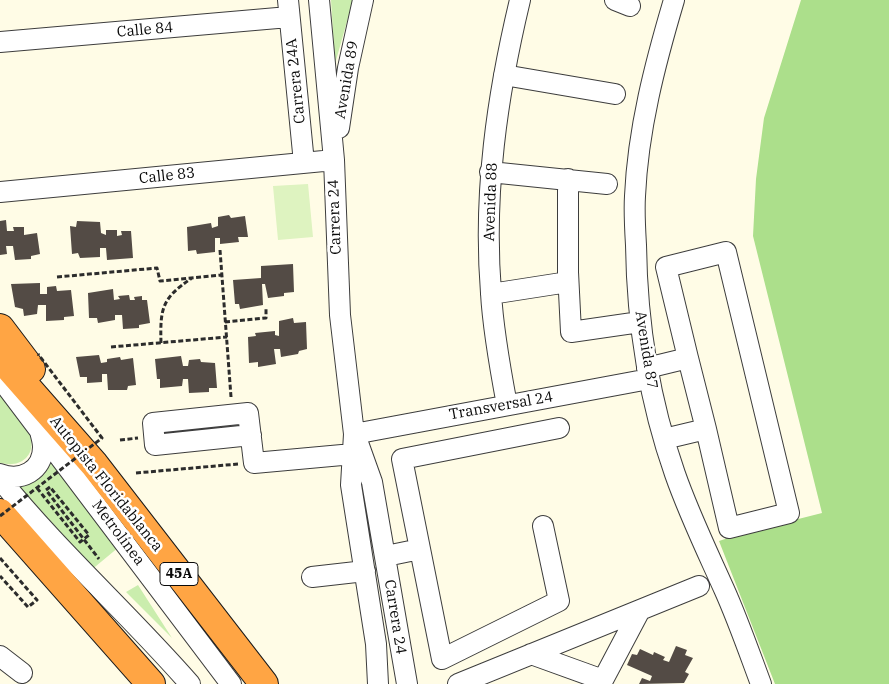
<!DOCTYPE html>
<meta charset="utf-8">
<style>
body{margin:0}
canvas{display:block;background:#fffce6}
</style>
<canvas width="889" height="684"></canvas>
<script>
const context = document.querySelector('canvas').getContext('2d');
context.lineJoin = 'round';
function paint(path, color) {
  context.fillStyle = color;
  context.fill(path, 'evenodd');
}
function strokePath(path, color, width, dash) {
  context.strokeStyle = color;
  context.lineWidth = width;
  context.lineCap = dash ? 'butt' : 'round';
  context.setLineDash(dash || []);
  context.stroke(path);
}
function write(font, color, halo, rows, align = 'center') {
  context.font = font + ' "IBM Plex Serif",serif';
  context.lineWidth = 5;
  context.setLineDash([]);
  context.textBaseline = 'middle';
  context.strokeStyle = halo;
  context.fillStyle = color;
  for (const [text, x, y, turn = 0] of rows) {
    context.save();
    context.translate(x, y);
    context.rotate((+turn || 0) * Math.PI / 180);
    context.textAlign = isNaN(turn) ? turn : align;
    if (halo) context.strokeText(text, 0, 0);
    context.fillText(text, 0, 0);
    context.restore();
  }
}
paint(new Path2D(`
 M 331,0 L 353,0 L 335,64 Z
 M 0,385 C 11,401 45,440 26,458 C 18,465 10,465 0,463 Z
 M 53,457 L 119,547 L 90,571 L 12,485 C 36,484 45,480 53,457 Z
 M 138,585 L 172,638 L 126,592 Z`), '#caedad');
paint(new Path2D(`
 M 801,0 L 889,0 L 889,684 L 775,684 L 719,541 L 743,533 L 822,513 L 753,236 L 756,179 L 764,118 Z`), '#acdf8b');
paint(new Path2D(`
 M 308,184 L 313,237 L 278,240 L 273,186 Z`), '#def3c0');
paint(new Path2D(`
 M 229,215 L 231,218 L 245,216 L 248,237 L 238,237 L 239,242 L 220,244 L 220,238 L 215,238 L 215,252 L 197,254 L 196,250 L 188,251 L 187,227 L 211,223 L 212,228 L 218,226 L 218,217 Z
 M 6,220 L 7,231 L 14,231 L 13,227 L 24,227 L 24,235 L 37,233 L 40,254 L 31,256 L 31,259 L 15,260 L 13,246 L 6,246 L 7,254 L 0,255 L 0,221 Z
 M 77,221 L 100,222 L 101,233 L 106,235 L 106,230 L 117,230 L 117,236 L 122,235 L 121,231 L 131,231 L 133,258 L 107,260 L 106,248 L 100,248 L 100,257 L 80,258 L 78,253 L 72,254 L 70,226 L 76,227 Z
 M 293,264 L 294,292 L 284,293 L 284,296 L 268,298 L 265,284 L 262,284 L 263,305 L 240,309 L 239,304 L 235,304 L 233,280 L 261,278 L 261,266 Z
 M 40,283 L 40,294 L 47,294 L 47,287 L 56,286 L 57,291 L 71,290 L 74,316 L 64,317 L 64,320 L 46,321 L 46,305 L 38,305 L 37,314 L 24,316 L 23,309 L 15,307 L 11,284 Z
 M 113,289 L 114,300 L 120,299 L 118,296 L 129,295 L 130,300 L 135,300 L 134,297 L 142,296 L 142,300 L 147,300 L 150,323 L 139,325 L 139,328 L 123,329 L 122,315 L 115,315 L 115,320 L 98,323 L 97,318 L 89,318 L 88,293 Z
 M 293,318 L 294,323 L 306,322 L 307,349 L 299,351 L 298,354 L 281,357 L 280,349 L 274,349 L 276,364 L 258,367 L 258,362 L 249,363 L 248,337 L 256,336 L 255,333 L 275,331 L 275,335 L 279,336 L 279,321 Z
 M 99,355 L 101,363 L 107,362 L 107,359 L 120,357 L 121,360 L 133,358 L 136,385 L 128,386 L 127,390 L 108,390 L 107,374 L 102,374 L 102,382 L 87,383 L 87,377 L 80,377 L 76,357 Z
 M 181,356 L 183,366 L 188,366 L 189,360 L 200,359 L 201,362 L 215,363 L 217,388 L 209,388 L 209,392 L 189,393 L 188,379 L 183,379 L 182,386 L 160,388 L 160,379 L 157,379 L 155,359 Z
 M 676,646 L 687,650 L 685,655 L 693,658 L 685,672 L 689,674 L 684,683 L 639,684 L 642,678 L 650,681 L 652,676 L 627,665 L 632,654 L 637,655 L 640,649 L 653,655 L 654,652 L 665,657 L 663,660 L 669,662 Z`), '#534b45');
const minor = new Path2D(`
 M 288,0 L 304,163
 M 319,0 L 334,160 L 340,315 L 354,434 L 351,485 L 376,644 L 378,684
 M 615,0 L 630,6
 M 674,0 C 655,64 638,129 635,196 C 634,212 635,228 636,245 C 637,323 649,400 675,474 C 689,514 707,551 724,589 C 738,620 749,652 761,684
 M 0,42 L 289,17
 M 504,75 L 615,94
 M 339,128 L 348,68 L 363,0
 M 490,172 L 607,184
 M 568,179 L 568,272 L 571,332 L 640,322
 M 0,192 L 334,160
 M 491,294 L 568,282
 M 688,358 L 706,429
 M 647,368 L 688,358 L 666,267 L 726,252 L 789,513 L 729,528 L 706,429 L 664,439
 M 0,378 L 231,684
 M 507,405 C 500,368 493,330 491,293 C 483,193 497,96 520,0
 M 354,434 L 649,379
 M 251,435 L 155,445 L 153,423 L 248,413 L 254,463 L 353,454
 M 357,440 L 372,482 L 407,684
 M 0,474 C 21,482 43,471 43,447 C 43,441 41,436 40,431
 M 0,479 C 59,552 129,614 190,684
 M 543,526 L 559,601 L 442,659 L 402,459 L 559,428
 M 386,556 L 420,549
 M 312,577 L 365,571
 M 531,654 L 603,680 L 640,610
 M 0,656 L 22,673
 M 458,684 L 699,586`);
const highway = new Path2D(`
 M 0,328 L 31,369
 M 0,357 L 94,464 L 264,684
 M 0,513 L 151,684`);
strokePath(minor, '#3d3d3d', 22);
strokePath(highway, '#1b1b1b', 30);
strokePath(new Path2D(`
 M 220,250 L 231,397
 M 57,277 L 157,268 L 160,281 L 222,275
 M 225,322 L 266,318 L 266,309
 M 161,343 C 160,308 162,298 192,278
 M 111,347 L 227,337
 M 120,440 L 138,438
 M 136,473 L 238,464
 M 50,487 L 46,490 L 99,559
 M 0,558 L 37,600 L 28,607 L 0,576`), '#2c2c2c', 3, [5, 2.5]);
strokePath(minor, '#fff', 20);
strokePath(highway, '#ffa544', 28);
strokePath(new Path2D(`
 M 37,488 L 80,542 L 89,535 L 50,487
 M 0,516 L 102,438 L 38,354`), '#2c2c2c', 3, [5, 2.5]);
for (const [x, y, w] of [
 [179,574,38]
]) {
  const box = new Path2D();
  box.roundRect(x - w / 2, y - 11.5, w, 23, 4);
  context.fillStyle = '#fff';
  context.fill(box);
  strokePath(box, '#0a0a0a', 1);
}
write('bold 14px', '#0a0a0a', null, [
 ["45A",179,574]
]);
write('15px', '#0a0a0a', '#fff', [
 ["Calle 84",145,30,-5],
 ["Avenida 89",347,80,-80],
 ["Carrera 24A",296,81,-96],
 ["Calle 83",167,176,-6],
 ["Avenida 88",491,202,-88],
 ["Carrera 24",335,217,-92],
 ["Avenida 87",646,350,81],
 ["Transversal 24",501,406,-10],
 ["Autopista Floridablanca",106,484,51],
 ["Metrolínea",118,533,53],
 ["Carrera 24",395,617,81]
]);
</script>
